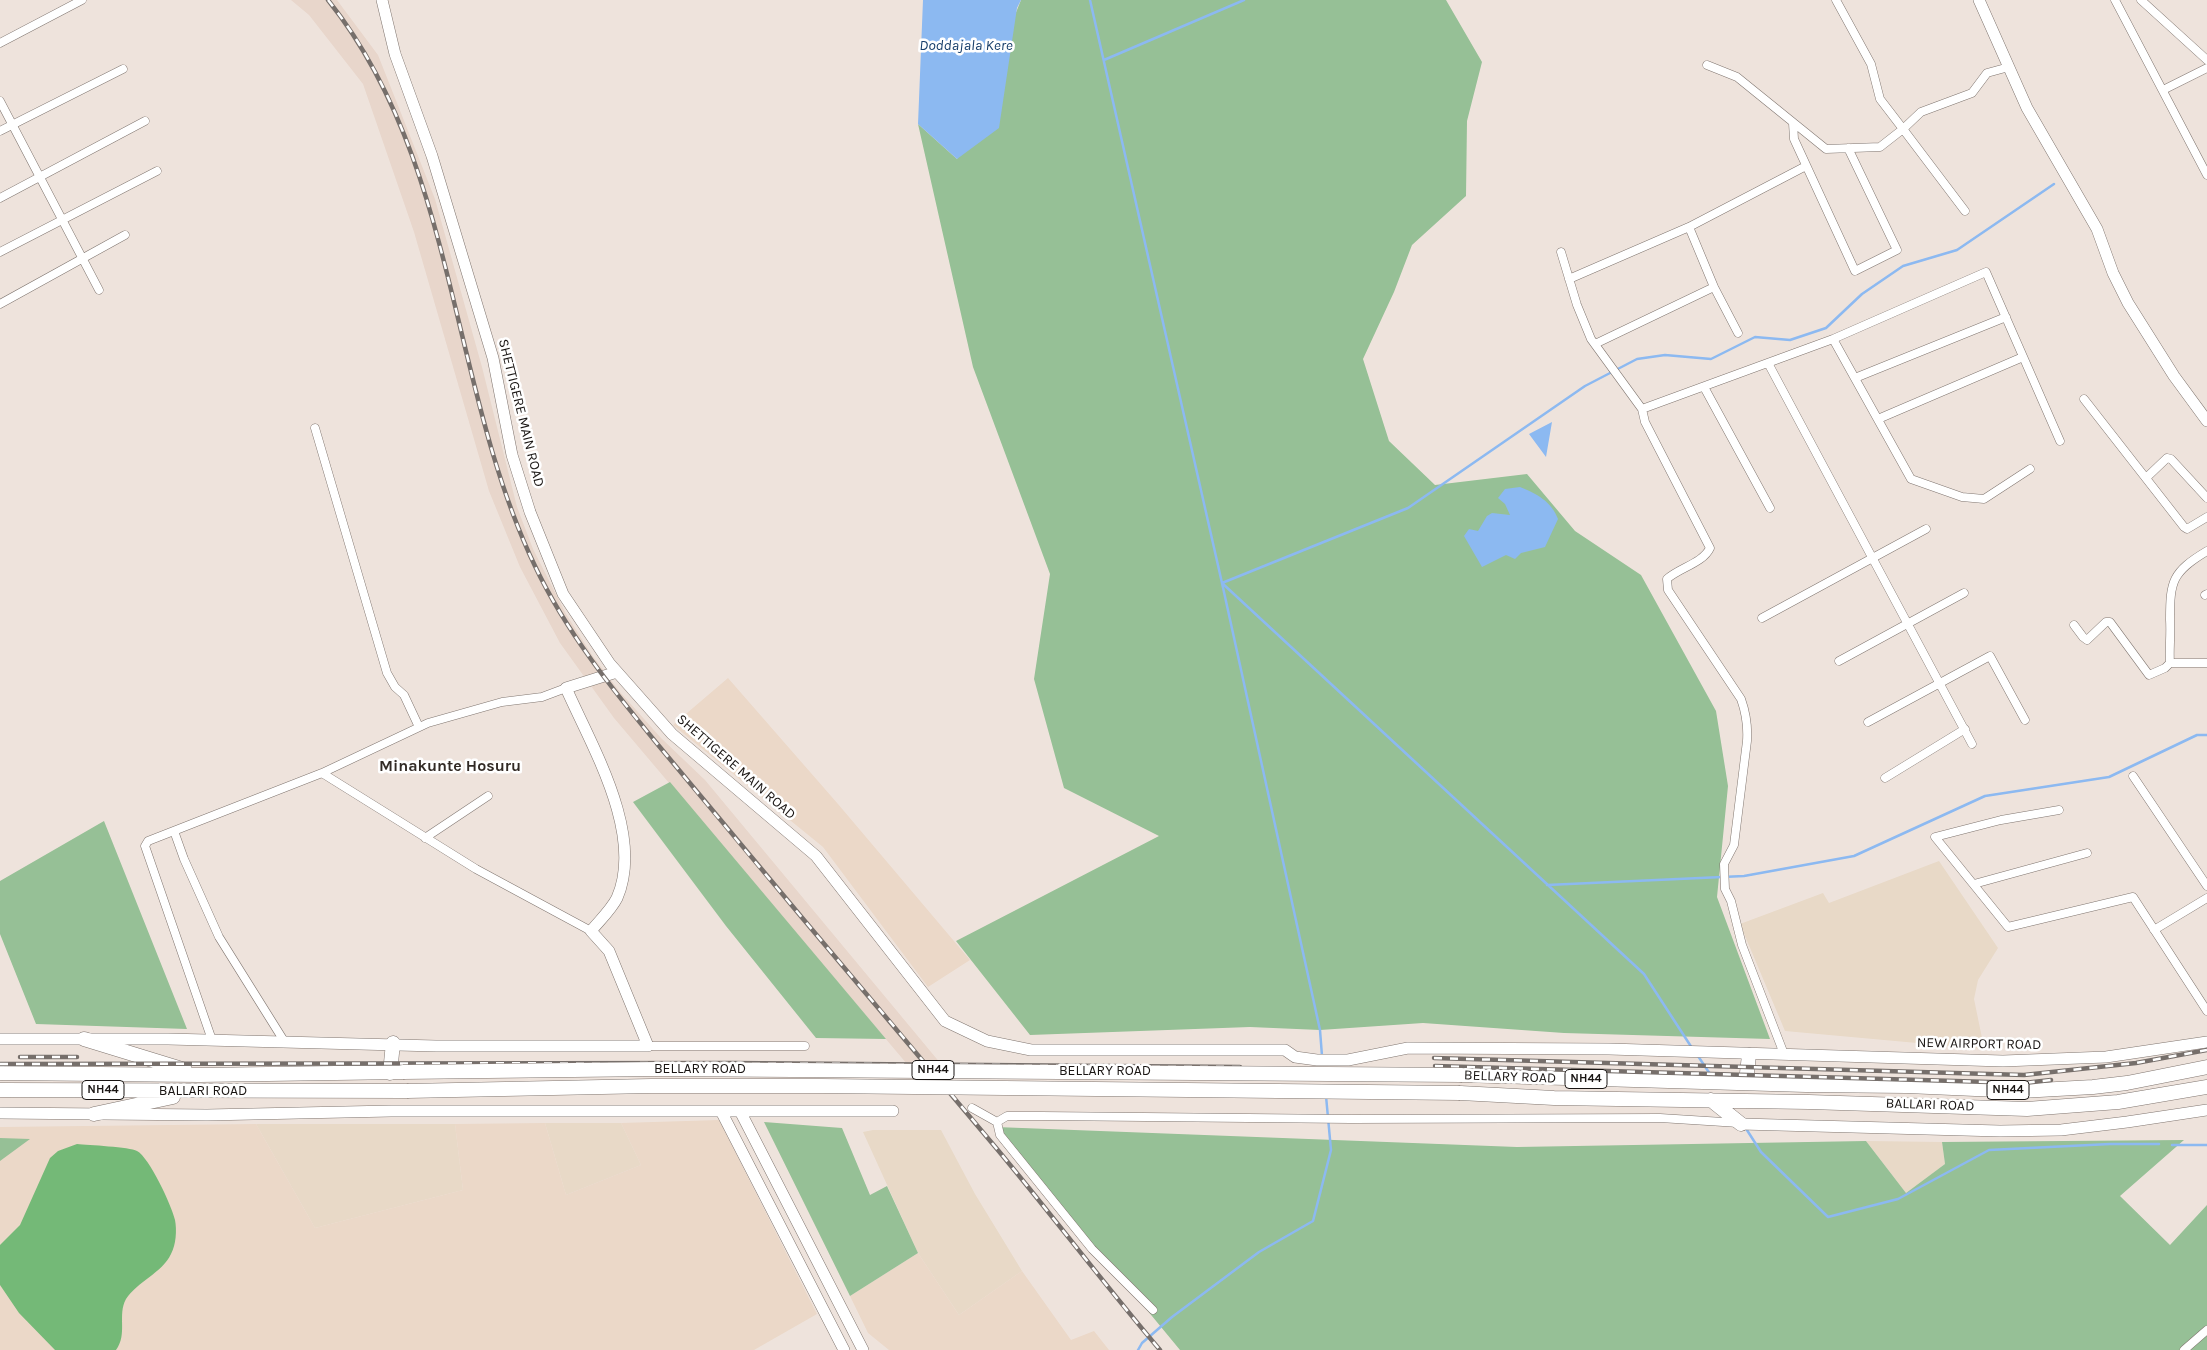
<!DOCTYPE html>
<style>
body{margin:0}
canvas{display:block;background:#eee3dc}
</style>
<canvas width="2207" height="1350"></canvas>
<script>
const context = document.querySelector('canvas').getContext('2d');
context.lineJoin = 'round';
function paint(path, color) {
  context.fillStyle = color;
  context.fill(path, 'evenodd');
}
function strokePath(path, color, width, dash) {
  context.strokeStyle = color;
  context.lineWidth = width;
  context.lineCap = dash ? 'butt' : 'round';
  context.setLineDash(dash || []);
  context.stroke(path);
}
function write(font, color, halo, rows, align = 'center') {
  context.font = font + ' Karla,sans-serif';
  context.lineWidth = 5;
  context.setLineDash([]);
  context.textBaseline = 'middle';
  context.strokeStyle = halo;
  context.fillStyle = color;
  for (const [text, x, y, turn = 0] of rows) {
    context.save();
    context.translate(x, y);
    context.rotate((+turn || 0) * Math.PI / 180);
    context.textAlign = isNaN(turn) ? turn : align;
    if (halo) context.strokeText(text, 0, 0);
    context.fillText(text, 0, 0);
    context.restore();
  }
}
paint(new Path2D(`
 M 1939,861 L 1998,948 L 1978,980 L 1974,999 L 1982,1038 L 1994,1050 L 1785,1031 L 1740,924 L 1823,893 L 1829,903 Z
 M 545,1123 L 621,1123 L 641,1165 L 566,1195 Z
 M 256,1124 L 455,1124 L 463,1190 L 315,1228 Z
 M 873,1130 L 941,1130 L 975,1194 L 1022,1271 L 959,1315 L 918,1253 L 863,1132 Z
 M 1866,1141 L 1942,1142 L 1945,1164 L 1906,1193 Z`), '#e8d9c7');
paint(new Path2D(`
 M 728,678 L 838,804 L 970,960 L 928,987 L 823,847 L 673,725 Z
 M 719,1120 L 817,1314 L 754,1350 L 0,1350 L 0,1127 L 256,1124 L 315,1228 L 463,1190 L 455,1124 L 545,1123 L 566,1195 L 641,1165 L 621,1123 Z
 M 918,1253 L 959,1315 L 1022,1271 L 1071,1340 L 1094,1331 L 1109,1350 L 889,1350 L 868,1333 L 850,1296 Z`), '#ebd8c8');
paint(new Path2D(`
 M 291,0 L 337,0 L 378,55 L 435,199 L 482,367 L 517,507 L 533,549 L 566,614 L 592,655 L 620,692 L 661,738 L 705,780 L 941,1064 L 907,1064 L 614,718 L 560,643 L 520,567 L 489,491 L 414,232 L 363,84 L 309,15 Z`), '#e8d6cb');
paint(new Path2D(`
 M 1021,0 L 1446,0 L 1482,62 L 1467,121 L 1466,196 L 1412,245 L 1394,292 L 1363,359 L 1389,441 L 1435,485 L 1527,474 L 1575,531 L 1641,575 L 1716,711 L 1728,786 L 1717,897 L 1770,1039 L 1564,1033 L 1423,1023 L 1320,1030 L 1250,1027 L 1030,1035 L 956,941 L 1159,836 L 1064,788 L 1034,679 L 1050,574 L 973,367 L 918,124 L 957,159 Z
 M 670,782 L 886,1039 L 816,1038 L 726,926 L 633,802 Z
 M 104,821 L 187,1029 L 36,1024 L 0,934 L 0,881 Z
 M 764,1122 L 842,1128 L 870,1195 L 887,1186 L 918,1253 L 850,1296 Z
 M 996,1127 L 1517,1147 L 1866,1141 L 1906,1193 L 1945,1164 L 1942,1142 L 2184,1140 L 2120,1196 L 2170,1245 L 2207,1205 L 2207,1350 L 1180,1350 Z
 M 0,1138 L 30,1139 L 0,1161 Z`), '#96c096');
paint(new Path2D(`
 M 77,1144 C 88,1145 130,1147 137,1151 C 149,1157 172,1206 175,1220 C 177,1230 176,1245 171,1254 C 162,1273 137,1282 126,1299 C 117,1315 128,1334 116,1350 L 55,1350 L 19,1313 L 0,1285 L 0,1245 L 20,1225 L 50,1158 L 58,1151 Z`), '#74b977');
paint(new Path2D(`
 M 923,0 L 1021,0 L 1017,8 L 999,128 L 957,159 L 918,124 Z
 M 1552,422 L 1546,457 L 1529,434 Z
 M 1520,487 C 1536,493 1552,502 1558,519 L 1545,547 L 1521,553 L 1515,559 L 1506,555 L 1482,567 L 1464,536 L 1469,529 L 1478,531 L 1487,516 L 1492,513 L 1510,515 L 1505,504 L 1498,498 L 1505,489 Z`), '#8cb9f1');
strokePath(new Path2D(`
 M 1090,0 L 1222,583 L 1320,1030 L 1322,1056
 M 1104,60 L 1244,0
 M 1547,885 L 1744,876 L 1854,856 L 1985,796 L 2109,777 L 2197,735 L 2207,735
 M 1692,1048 L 1644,974 L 1222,583 L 1408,508 L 1585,386 L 1637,359 L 1665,355 L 1711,359 L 1755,337 L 1790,340 L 1826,328 L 1862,294 L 1903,266 L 1957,250 L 2054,184
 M 1698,1056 L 1712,1077
 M 1745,1127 L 1761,1152 L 1828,1217 L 1898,1199 L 1989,1150 L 2110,1144 L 2159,1144
 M 2172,1145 L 2207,1145
 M 1138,1350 L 1142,1343 L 1172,1317 L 1259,1252 L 1313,1221 L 1331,1150 L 1326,1096`), '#8cb9f1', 2.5);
const street = new Path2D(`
 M 1836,0 L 1871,64 L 1880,99 L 1903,129 L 1921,112 L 1972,93 L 1987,73 L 2009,67
 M 2115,0 L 2207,175
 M 2141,0 L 2207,60
 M 0,43 L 82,0
 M 1707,65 L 1737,77 L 1826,149 L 1880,147 L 1903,129 L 1965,211
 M 2163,90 L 2207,68
 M 0,101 L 99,290
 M 1793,123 L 1794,139 L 1855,271 L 1897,250 L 1848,148
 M 0,131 L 123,69
 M 0,198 L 145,121
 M 1689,227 L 1714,287 L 1738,333
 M 0,252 L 157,171
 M 1561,252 L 1577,305 L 1591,339 L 1642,409 L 1645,422 L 1710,548 C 1703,563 1679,568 1667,579 L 1668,590 L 1741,699 C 1746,713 1748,726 1747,741 L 1734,845 L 1724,864 L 1725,889 L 1731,901 L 1742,945 L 1784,1054
 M 1569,279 L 1689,227 L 1806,166
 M 0,304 L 125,235
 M 1595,344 L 1714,287
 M 1768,363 L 1972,744
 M 1855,378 L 2006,317
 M 1704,387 L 1770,508
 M 2084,399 L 2184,527 L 2187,529 L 2207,517
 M 1642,409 L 1833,339
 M 1878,419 L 2023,357
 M 315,428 L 387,673 L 395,687 L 404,695 L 419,727
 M 2030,469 L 1984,499 L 1962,497 L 1911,479 L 1833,339 L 1986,272 L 2060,441
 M 2146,478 L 2167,458 L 2171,459 L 2207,498
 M 2205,595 L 2207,594
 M 1762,618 L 1926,529
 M 2074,625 L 2083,637 L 2087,640 L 2106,622 L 2110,622 L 2149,675 L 2165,668 L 2170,663 C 2169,649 2171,635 2170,620 C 2170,581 2172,572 2207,551
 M 1839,661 L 1964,593
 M 2170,663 L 2207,663
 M 1868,722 L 1990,656 L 2025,720
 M 322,773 L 428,723 L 502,702 L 542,697 L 566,688
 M 2133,776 L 2207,886
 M 1885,778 L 1965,729
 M 2059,810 L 2001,820 L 1935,837 L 2008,927 L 2133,897 L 2207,1011
 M 174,831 L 184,859 L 219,937 L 284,1041
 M 425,838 L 488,796
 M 1974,884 L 2087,853
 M 2154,930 L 2207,898
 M 212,1040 L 145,846 L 148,841 L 322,773 L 476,869 L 591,931
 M 648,1046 L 805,1046
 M 972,1108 L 997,1122
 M 1153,1310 L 1092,1249 L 1000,1135 L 997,1122 L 1007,1116 L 1041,1116 L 1351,1119 L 1660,1118 L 1739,1123
 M 2184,1350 L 2207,1330`);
const secondary = new Path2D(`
 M 382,0 L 395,54 L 432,156 L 493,358 L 512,455 L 530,512 L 563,594 L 610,664 L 672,734 L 816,856 L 945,1021 L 987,1041 L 1031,1050 L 1285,1050 L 1295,1057 L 1317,1060 L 1348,1060 L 1408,1048 L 1609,1049 L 2003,1061 L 2106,1057 L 2207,1042
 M 1979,0 L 2027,108 L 2097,229 L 2113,273 L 2128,303 L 2174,376 L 2207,421
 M 0,1039 L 168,1039 L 436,1046 L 648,1046 L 609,951 L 591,931 C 599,921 611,910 617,898 C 645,834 591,745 566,688 L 617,672
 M 721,1111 L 844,1350
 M 740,1111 L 863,1350
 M 0,1113 L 207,1115 L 391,1111 L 893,1111
 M 1741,1124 L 2000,1131 L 2061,1130 L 2127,1122 L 2207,1110`);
const highway = new Path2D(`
 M 84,1039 L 185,1070
 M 0,1073 L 200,1075 L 403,1072
 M 390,1073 L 393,1043
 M 1462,1075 L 1806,1085 L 1907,1086 L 2021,1091 L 2093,1087 L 2127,1083 L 2207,1067
 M 1746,1082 L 1749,1055
 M 0,1090 L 407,1091
 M 1460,1093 L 1554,1098 L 1809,1102 L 2027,1109 L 2118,1102 L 2207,1087
 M 1711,1100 L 1741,1124
 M 94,1114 L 173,1097`);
strokePath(street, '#807670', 9);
strokePath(secondary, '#807670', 12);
strokePath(highway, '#807670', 15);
strokePath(street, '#fff', 8);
strokePath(secondary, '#fff', 11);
strokePath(highway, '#fff', 14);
const rail = new Path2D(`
 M 328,0 C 457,161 449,386 535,566 C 566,632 613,690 659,746 C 707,804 755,862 804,920 C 868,996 933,1072 997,1149 C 1052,1215 1104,1284 1160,1350
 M 20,1057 L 77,1057
 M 1434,1058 L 2024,1075 L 2136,1063 L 2207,1050
 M 0,1064 L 730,1063 L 1240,1067
 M 1435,1066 L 2024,1083 L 2051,1080`);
strokePath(rail, '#766f6b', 4.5);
strokePath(rail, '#fff', 2.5, [8]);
const highwayBridge = new Path2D(`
 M 403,1072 L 658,1069 L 1462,1075
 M 407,1091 L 651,1086 L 822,1086 L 1460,1093`);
strokePath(highwayBridge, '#807670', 15, []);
strokePath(highwayBridge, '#fff', 14);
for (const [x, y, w] of [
 [933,1070,42],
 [1586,1079,42],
 [103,1090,42],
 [2008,1090,42]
]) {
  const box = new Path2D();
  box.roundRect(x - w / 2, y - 9.5, w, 19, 4);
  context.fillStyle = '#fff';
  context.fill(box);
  strokePath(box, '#191513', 1);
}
write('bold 12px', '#191513', null, [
 ["NH44",933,1070],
 ["NH44",1586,1079],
 ["NH44",103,1090],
 ["NH44",2008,1090]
]);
write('14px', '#191513', '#fff', [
 ["SHETTIGERE MAIN ROAD",521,413,76],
 ["SHETTIGERE MAIN ROAD",736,767,41],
 ["NEW AIRPORT ROAD",1979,1044,1],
 ["BELLARY ROAD",700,1069],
 ["BELLARY ROAD",1105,1071],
 ["BELLARY ROAD",1510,1077,2],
 ["BALLARI ROAD",203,1091],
 ["BALLARI ROAD",1930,1105,2]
]);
write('italic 15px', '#173e6a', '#fff', [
 ["Doddajala Kere",966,46]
]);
write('bold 16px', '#322a25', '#fff', [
 ["Minakunte Hosuru",450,766]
]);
</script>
